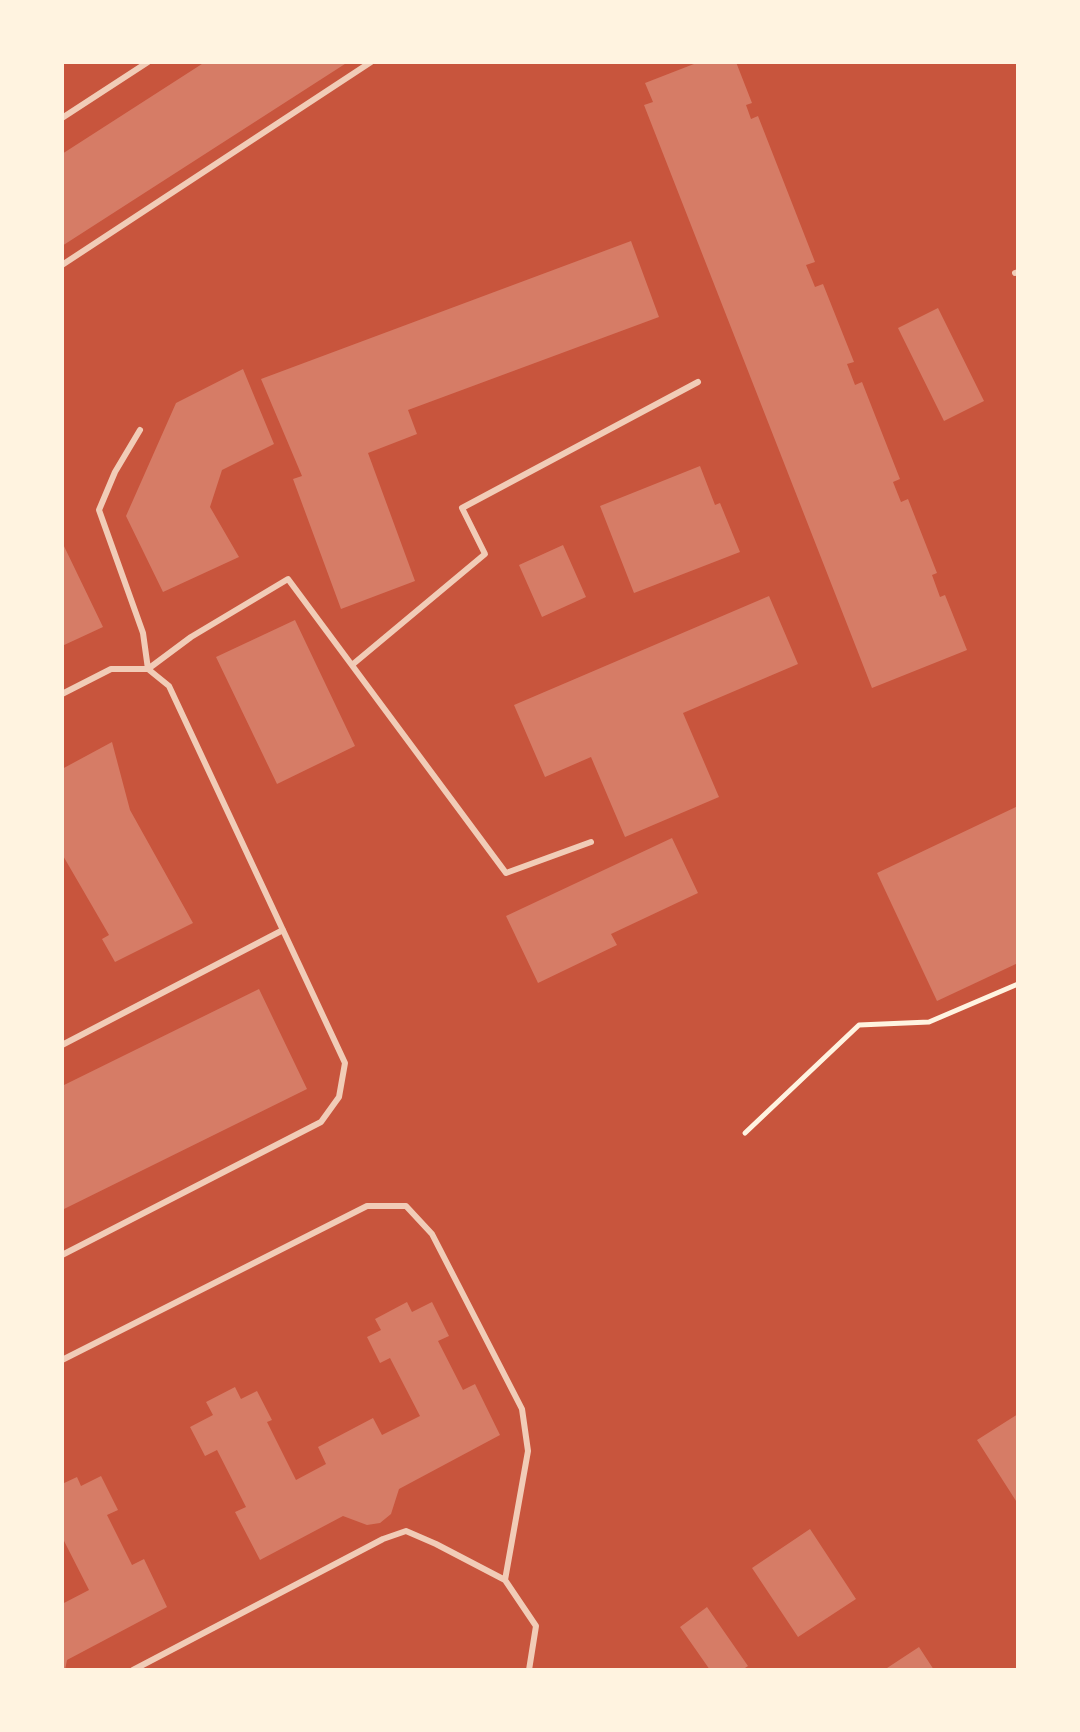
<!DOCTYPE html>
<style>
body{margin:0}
#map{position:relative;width:1080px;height:1732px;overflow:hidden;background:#c8553d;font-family:"Golos Text",sans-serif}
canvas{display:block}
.frame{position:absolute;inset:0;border:64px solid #fff3e0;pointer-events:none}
</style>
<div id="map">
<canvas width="1080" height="1732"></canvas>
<div class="frame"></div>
</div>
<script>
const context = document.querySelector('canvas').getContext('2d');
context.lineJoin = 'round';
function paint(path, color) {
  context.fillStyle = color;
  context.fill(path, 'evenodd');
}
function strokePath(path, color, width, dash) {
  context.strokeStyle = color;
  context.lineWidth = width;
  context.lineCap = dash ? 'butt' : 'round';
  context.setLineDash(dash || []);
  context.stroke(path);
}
paint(new Path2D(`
 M 205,62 L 348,62 L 62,246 L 62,154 Z
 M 699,62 L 736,62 L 752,103 L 746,105 L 751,119 L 758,116 L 815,262 L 806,265 L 815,287 L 823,284 L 854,362 L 847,364 L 855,385 L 862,382 L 900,479 L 893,482 L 901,502 L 908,499 L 937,573 L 932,575 L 940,597 L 945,595 L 967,650 L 872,688 L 644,105 L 653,102 L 645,83 Z
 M 631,241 L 659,317 L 408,410 L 417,434 L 368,453 L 415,581 L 341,609 L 293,479 L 302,476 L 261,379 Z
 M 938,308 L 984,401 L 944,421 L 898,328 Z
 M 243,369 L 274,444 L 222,470 L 210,507 L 239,557 L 163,592 L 126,516 L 176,403 Z
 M 700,466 L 715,505 L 720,503 L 740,552 L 634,593 L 600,506 Z
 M 62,542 L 103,627 L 62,646 Z
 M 563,545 L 586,597 L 542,617 L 519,565 Z
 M 769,596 L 798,664 L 683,713 L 719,797 L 625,837 L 591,757 L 545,777 L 514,705 Z
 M 295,620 L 355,746 L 277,784 L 216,657 Z
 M 112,742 L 130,810 L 193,923 L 115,962 L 102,939 L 109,935 L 62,854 L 62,769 Z
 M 1018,806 L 1018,963 L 937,1001 L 877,873 Z
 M 672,838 L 698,893 L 611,934 L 617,945 L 538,983 L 506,916 Z
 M 259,989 L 307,1089 L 62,1210 L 62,1086 Z
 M 407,1302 L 412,1312 L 432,1302 L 449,1336 L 438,1341 L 463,1390 L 475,1384 L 500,1435 L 399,1489 L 391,1514 L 380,1523 L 367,1525 L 343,1516 L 260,1560 L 235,1512 L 246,1507 L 217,1450 L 205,1456 L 190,1427 L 213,1415 L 206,1402 L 235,1387 L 241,1399 L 257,1391 L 272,1420 L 267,1422 L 296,1480 L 326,1464 L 318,1447 L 373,1418 L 382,1435 L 420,1416 L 390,1358 L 380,1363 L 367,1337 L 381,1330 L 375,1319 Z
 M 1018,1414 L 1018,1504 L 977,1440 Z
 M 101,1476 L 118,1510 L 107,1515 L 132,1565 L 144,1559 L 167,1607 L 67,1660 L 65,1670 L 62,1670 L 62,1604 L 89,1590 L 62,1537 L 62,1484 L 77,1477 L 81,1486 Z
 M 810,1529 L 856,1599 L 798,1637 L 752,1568 Z
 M 707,1607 L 748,1666 L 742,1670 L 710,1670 L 680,1627 Z
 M 919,1647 L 934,1670 L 884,1670 Z`), '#d67c66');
strokePath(new Path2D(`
 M 745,1133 L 859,1025 L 929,1022 L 1018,984`), '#fff3e0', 5);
strokePath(new Path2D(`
 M 62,118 L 148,62
 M 62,265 L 371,62
 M 1015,273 L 1018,272
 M 140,430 L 115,472 L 99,510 L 143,633 L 148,669 L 191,637 L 288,579 L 506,873 L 591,842
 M 352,665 L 485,554 L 462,508 L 698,382
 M 62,694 L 111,669 L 148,669 L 169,686 L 345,1063 L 339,1097 L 321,1122 L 62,1255
 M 62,1045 L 283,930
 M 62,1360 L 367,1206 L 406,1206 L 432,1234 L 522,1409 L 528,1451 L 505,1580 L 536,1626 L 529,1670
 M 133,1670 L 383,1539 L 406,1531 L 436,1544 L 505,1580`), '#f1ccb7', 6);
</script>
